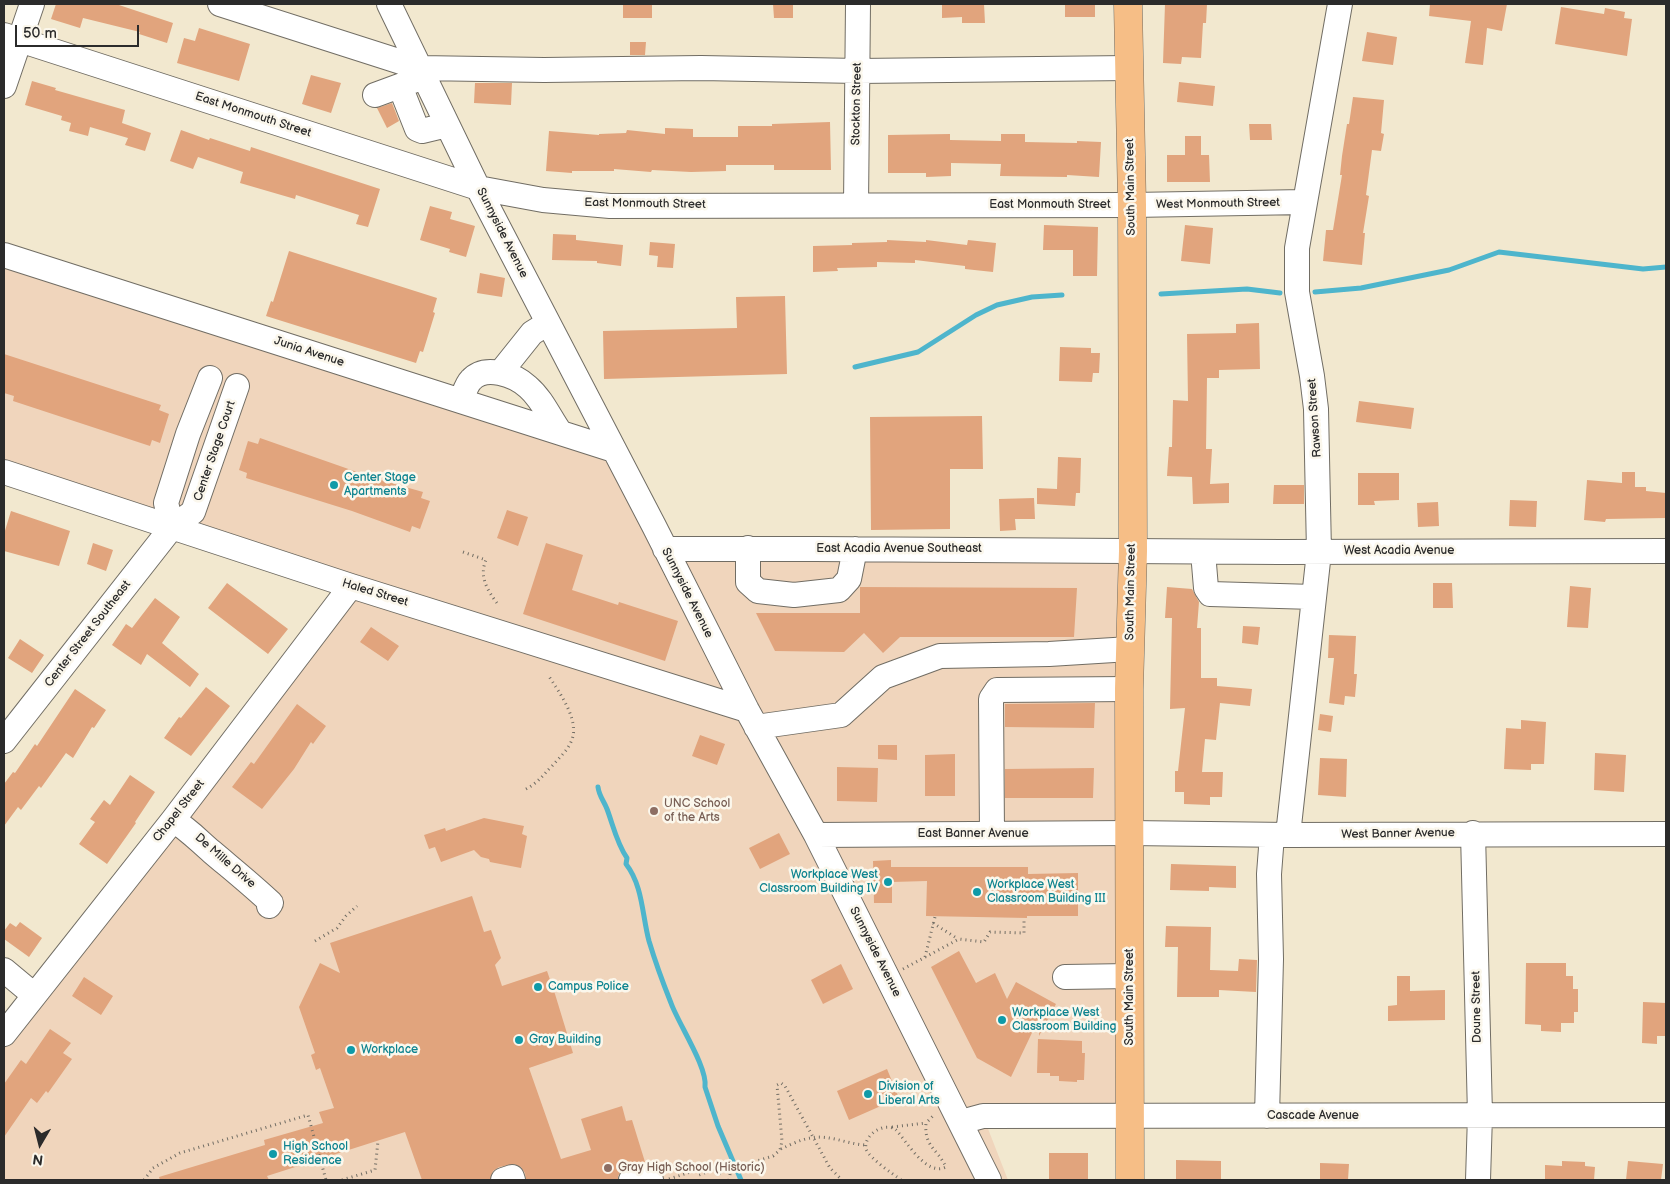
<!DOCTYPE html>
<style>
body{margin:0}
#map{position:relative;width:1670px;height:1184px;overflow:hidden;background:#f2e8cf;font-family:"Balsamiq Sans",sans-serif}
canvas{display:block}
.frame{position:absolute;inset:0;border:5px solid #2b2b2b;pointer-events:none}
.north{position:absolute;left:15px;top:1119px;width:50px;height:50px;-webkit-text-stroke:4px #fbf7ec;paint-order:stroke;rotate:188deg;font-size:14px;font-weight:700;line-height:20px;text-align:center;color:#2b2b2b}
.north::after{content:'';display:block;margin:auto;width:18px;height:22px;background:#2b2b2b;clip-path:polygon(50% 0,100% 100%,50% 72%,0 100%)}
.scale{position:absolute;left:15px;top:25px;width:124px;height:22px;box-sizing:border-box;border:2px solid #2b2b2b;border-top:0;padding-left:6px;font-size:15px;line-height:18px;white-space:nowrap;color:#2b2b2b;-webkit-text-stroke:4px #fbf7ec;paint-order:stroke}
</style>
<div id="map">
<canvas width="1670" height="1184"></canvas>
<div class="frame"></div>
<div class="north">N</div>
<div class="scale">50 m</div>
</div>
<script>
const context = document.querySelector('canvas').getContext('2d');
context.lineJoin = 'round';
function paint(path, color) {
  context.fillStyle = color;
  context.fill(path, 'evenodd');
}
function strokePath(path, color, width, dash) {
  context.strokeStyle = color;
  context.lineWidth = width;
  context.lineCap = dash ? 'butt' : 'round';
  context.setLineDash(dash || []);
  context.stroke(path);
}
function write(font, color, halo, rows, align = 'center') {
  context.font = font + ' "Balsamiq Sans",sans-serif';
  context.lineWidth = 5;
  context.setLineDash([]);
  context.textBaseline = 'middle';
  context.strokeStyle = halo;
  context.fillStyle = color;
  for (const [text, x, y, turn = 0] of rows) {
    context.save();
    context.translate(x, y);
    context.rotate((+turn || 0) * Math.PI / 180);
    context.textAlign = isNaN(turn) ? turn : align;
    if (halo) context.strokeText(text, 0, 0);
    context.fillText(text, 0, 0);
    context.restore();
  }
}
paint(new Path2D(`
 M 4,255 L 614,450 L 665,549 L 1133,551 L 1129,1116 L 983,1116 L 1008,1180 L 4,1180 L 4,1036 L 351,586 L 4,472 Z`), '#f0d5bc');
strokePath(new Path2D(`
 M 1315,292 L 1361,288 L 1449,270 L 1499,252 L 1643,269 L 1666,267
 M 1161,294 L 1247,289 L 1280,293
 M 855,367 L 918,352 L 976,315 L 997,305 L 1032,297 L 1062,295
 M 598,787 C 599,796 604,801 607,809 C 613,825 617,844 627,858 L 626,864 C 643,886 642,915 649,941 C 655,961 663,983 671,1003 C 678,1023 708,1068 705,1087 L 718,1126 L 741,1180`), '#4eb5cc', 5);
paint(new Path2D(`
 M 56,4 L 116,4 L 173,23 L 167,43 L 139,34 L 140,32 L 83,18 L 80,28 L 51,19 Z
 M 623,4 L 652,4 L 652,18 L 623,18 Z
 M 773,4 L 793,4 L 793,18 L 774,18 Z
 M 942,4 L 984,4 L 985,23 L 962,23 L 962,17 L 942,18 Z
 M 1065,4 L 1095,4 L 1095,17 L 1065,17 Z
 M 1165,4 L 1207,4 L 1206,23 L 1203,23 L 1201,58 L 1182,57 L 1181,64 L 1163,63 Z
 M 1430,4 L 1507,4 L 1502,31 L 1487,28 L 1483,65 L 1465,63 L 1471,21 L 1429,16 Z
 M 1561,7 L 1604,14 L 1605,8 L 1625,12 L 1624,18 L 1632,19 L 1627,56 L 1555,44 Z
 M 199,28 L 250,44 L 239,81 L 177,63 L 184,38 L 195,41 Z
 M 1367,32 L 1397,37 L 1393,65 L 1362,61 Z
 M 630,42 L 646,42 L 645,55 L 630,55 Z
 M 311,75 L 341,83 L 331,113 L 302,104 Z
 M 32,81 L 56,88 L 55,90 L 125,110 L 122,123 L 151,133 L 145,151 L 125,145 L 128,138 L 90,127 L 88,136 L 69,131 L 71,123 L 61,120 L 62,116 L 25,105 Z
 M 1179,82 L 1215,86 L 1213,106 L 1177,102 Z
 M 475,83 L 512,83 L 511,105 L 474,103 Z
 M 1353,97 L 1384,100 L 1381,133 L 1384,134 L 1381,151 L 1372,150 L 1366,195 L 1369,196 L 1363,233 L 1365,233 L 1362,265 L 1323,261 L 1326,230 L 1333,230 L 1342,175 L 1340,175 L 1342,156 L 1347,124 L 1349,124 Z
 M 392,103 L 399,121 L 387,128 L 377,108 Z
 M 830,122 L 831,170 L 774,170 L 774,165 L 726,165 L 726,171 L 691,172 L 652,170 L 651,172 L 614,169 L 614,171 L 572,171 L 572,173 L 546,171 L 549,131 L 599,135 L 599,134 L 626,133 L 627,130 L 665,134 L 665,128 L 693,129 L 693,137 L 738,137 L 738,126 L 772,126 L 772,124 Z
 M 1249,124 L 1271,124 L 1272,140 L 1250,140 Z
 M 181,130 L 209,140 L 210,138 L 250,151 L 251,147 L 380,189 L 368,227 L 356,224 L 359,215 L 296,195 L 295,199 L 240,183 L 243,172 L 198,157 L 193,169 L 170,161 Z
 M 950,134 L 950,140 L 1001,141 L 1001,134 L 1025,134 L 1025,142 L 1077,143 L 1077,141 L 1101,142 L 1099,177 L 1067,175 L 1067,177 L 1000,176 L 1001,164 L 951,163 L 951,176 L 926,177 L 926,173 L 888,173 L 888,135 Z
 M 1185,136 L 1201,136 L 1201,155 L 1209,155 L 1210,182 L 1167,182 L 1167,155 L 1185,155 Z
 M 430,206 L 452,212 L 450,219 L 475,226 L 466,257 L 449,252 L 450,249 L 420,240 Z
 M 1044,225 L 1098,227 L 1097,276 L 1073,276 L 1073,250 L 1043,250 Z
 M 1185,225 L 1213,228 L 1210,264 L 1181,261 Z
 M 553,234 L 576,235 L 576,240 L 623,245 L 621,266 L 597,263 L 597,261 L 552,260 Z
 M 887,240 L 926,242 L 926,240 L 967,245 L 968,240 L 996,243 L 993,272 L 965,269 L 965,266 L 915,260 L 915,263 L 877,262 L 877,267 L 837,268 L 838,271 L 813,272 L 813,246 L 852,245 L 852,243 L 887,242 Z
 M 650,242 L 675,244 L 673,268 L 657,267 L 658,256 L 649,255 Z
 M 289,251 L 437,298 L 433,312 L 435,313 L 423,352 L 420,351 L 416,363 L 266,316 L 271,301 L 273,302 Z
 M 480,273 L 505,278 L 502,297 L 477,293 Z
 M 785,296 L 787,374 L 604,379 L 603,331 L 737,328 L 736,297 Z
 M 1259,323 L 1260,369 L 1219,370 L 1219,378 L 1207,378 L 1206,449 L 1212,449 L 1210,484 L 1229,483 L 1229,503 L 1193,504 L 1192,477 L 1167,476 L 1169,447 L 1172,447 L 1173,400 L 1188,401 L 1187,334 L 1236,333 L 1236,324 Z
 M 1060,347 L 1091,348 L 1091,353 L 1100,353 L 1099,373 L 1093,373 L 1092,382 L 1059,381 Z
 M 4,354 L 161,405 L 159,410 L 169,414 L 160,443 L 152,440 L 150,446 L 13,401 L 14,396 L 4,393 Z
 M 1359,401 L 1414,408 L 1411,429 L 1356,422 Z
 M 982,416 L 983,469 L 950,469 L 950,529 L 871,530 L 870,417 Z
 M 260,438 L 377,479 L 423,492 L 421,498 L 430,501 L 420,529 L 412,526 L 410,532 L 352,511 L 246,478 L 247,473 L 239,470 L 248,441 L 258,444 Z
 M 1058,457 L 1081,458 L 1080,493 L 1076,493 L 1075,506 L 1037,504 L 1037,488 L 1057,489 Z
 M 1622,472 L 1635,472 L 1635,487 L 1646,487 L 1646,491 L 1666,493 L 1666,518 L 1606,519 L 1605,522 L 1584,520 L 1587,480 L 1622,483 Z
 M 1358,473 L 1399,473 L 1399,500 L 1374,501 L 1375,505 L 1358,505 Z
 M 1274,485 L 1304,485 L 1304,504 L 1273,504 Z
 M 1034,498 L 1035,519 L 1015,519 L 1016,530 L 1000,531 L 999,499 Z
 M 1510,500 L 1537,501 L 1536,527 L 1509,526 Z
 M 1438,502 L 1439,526 L 1418,527 L 1417,503 Z
 M 507,510 L 528,517 L 518,546 L 497,538 Z
 M 11,511 L 70,531 L 59,566 L 4,551 L 4,534 Z
 M 93,543 L 113,550 L 106,571 L 87,564 Z
 M 546,543 L 583,555 L 572,590 L 618,605 L 619,602 L 678,621 L 665,661 L 523,614 Z
 M 227,583 L 288,629 L 268,654 L 208,608 Z
 M 1433,583 L 1452,583 L 1453,608 L 1433,608 Z
 M 1570,586 L 1591,588 L 1588,628 L 1567,627 Z
 M 860,587 L 1077,588 L 1074,637 L 900,637 L 883,653 L 864,633 L 844,652 L 775,651 L 756,613 L 860,613 Z
 M 1167,587 L 1192,589 L 1199,602 L 1197,628 L 1201,628 L 1201,678 L 1217,678 L 1217,686 L 1252,689 L 1250,706 L 1220,703 L 1216,740 L 1205,739 L 1202,772 L 1223,772 L 1222,797 L 1210,797 L 1210,805 L 1184,804 L 1184,792 L 1175,792 L 1175,771 L 1178,771 L 1185,708 L 1170,709 L 1172,618 L 1165,618 Z
 M 155,598 L 180,617 L 162,643 L 199,674 L 190,687 L 147,654 L 141,665 L 112,645 L 126,624 L 132,628 Z
 M 1243,626 L 1260,627 L 1258,645 L 1242,643 Z
 M 371,627 L 399,646 L 388,661 L 360,642 Z
 M 1329,635 L 1356,636 L 1354,674 L 1357,674 L 1355,697 L 1345,696 L 1344,705 L 1329,703 L 1334,658 L 1328,658 Z
 M 20,639 L 44,655 L 32,673 L 8,658 Z
 M 206,687 L 230,706 L 191,756 L 164,738 L 179,717 L 181,718 Z
 M 75,689 L 106,710 L 94,728 L 92,727 L 73,758 L 66,753 L 41,788 L 39,786 L 21,810 L 18,807 L 4,826 L 4,784 L 13,772 L 15,773 L 35,744 L 37,746 Z
 M 1095,703 L 1094,728 L 1005,727 L 1005,704 Z
 M 297,704 L 326,726 L 313,744 L 311,742 L 294,769 L 262,809 L 232,787 L 251,762 L 254,764 Z
 M 1320,714 L 1333,716 L 1331,732 L 1318,730 Z
 M 1521,720 L 1546,722 L 1544,764 L 1531,764 L 1531,770 L 1504,769 L 1506,728 L 1521,729 Z
 M 700,735 L 725,744 L 717,765 L 692,756 Z
 M 878,745 L 897,745 L 897,760 L 878,759 Z
 M 1595,753 L 1626,755 L 1624,792 L 1594,790 Z
 M 955,754 L 955,796 L 925,796 L 925,755 Z
 M 1320,758 L 1347,759 L 1346,797 L 1318,795 Z
 M 837,767 L 878,768 L 877,802 L 837,801 Z
 M 1094,768 L 1093,798 L 1005,798 L 1005,769 Z
 M 130,775 L 155,792 L 135,822 L 136,823 L 107,864 L 79,844 L 95,822 L 90,819 L 104,800 L 110,805 Z
 M 484,818 L 524,826 L 522,834 L 527,836 L 521,868 L 490,862 L 489,859 L 481,857 L 474,850 L 441,862 L 435,847 L 429,849 L 424,835 L 445,828 L 446,831 Z
 M 779,833 L 790,854 L 760,869 L 749,848 Z
 M 891,860 L 891,867 L 1028,867 L 1028,874 L 1078,873 L 1078,916 L 1027,916 L 1027,918 L 926,916 L 927,881 L 892,882 L 892,903 L 874,903 L 873,861 Z
 M 1171,864 L 1236,866 L 1236,888 L 1209,887 L 1209,891 L 1170,890 Z
 M 472,896 L 484,932 L 491,930 L 501,958 L 495,965 L 502,986 L 547,971 L 555,994 L 573,1053 L 529,1068 L 561,1159 L 591,1150 L 581,1119 L 622,1106 L 626,1121 L 632,1120 L 645,1162 L 622,1170 L 618,1176 L 618,1180 L 526,1180 L 525,1173 L 521,1167 L 514,1164 L 499,1167 L 493,1171 L 490,1180 L 422,1180 L 405,1132 L 267,1176 L 269,1180 L 160,1180 L 159,1177 L 265,1145 L 264,1140 L 323,1123 L 319,1112 L 334,1108 L 320,1068 L 316,1070 L 311,1055 L 315,1053 L 299,1007 L 320,963 L 340,973 L 330,943 Z
 M 20,922 L 42,938 L 29,957 L 4,939 L 4,931 L 10,923 L 16,927 Z
 M 1166,926 L 1211,927 L 1210,970 L 1238,971 L 1239,959 L 1257,960 L 1256,992 L 1219,990 L 1219,997 L 1177,997 L 1178,947 L 1165,947 Z
 M 959,951 L 976,983 L 995,973 L 1007,999 L 1016,982 L 1056,1004 L 1039,1036 L 1039,1018 L 1011,1077 L 977,1058 L 931,967 Z
 M 1526,963 L 1566,963 L 1566,976 L 1573,976 L 1573,989 L 1578,989 L 1578,1012 L 1574,1012 L 1574,1023 L 1561,1023 L 1561,1032 L 1541,1031 L 1541,1025 L 1525,1024 Z
 M 841,964 L 853,989 L 823,1004 L 811,980 Z
 M 1397,976 L 1410,976 L 1410,991 L 1445,990 L 1445,1020 L 1388,1021 L 1388,1006 L 1397,1005 Z
 M 84,977 L 113,996 L 101,1015 L 72,996 Z
 M 1643,1002 L 1666,1003 L 1666,1036 L 1657,1036 L 1657,1044 L 1642,1043 Z
 M 50,1029 L 71,1043 L 63,1053 L 72,1059 L 48,1093 L 46,1091 L 37,1103 L 31,1098 L 4,1137 L 4,1084 L 21,1060 L 26,1064 Z
 M 1038,1039 L 1082,1041 L 1082,1053 L 1085,1053 L 1084,1080 L 1077,1080 L 1077,1082 L 1059,1081 L 1059,1076 L 1050,1076 L 1050,1073 L 1037,1073 Z
 M 887,1069 L 899,1098 L 849,1120 L 837,1091 Z
 M 1049,1153 L 1088,1153 L 1088,1180 L 1049,1180 Z
 M 1176,1160 L 1221,1161 L 1221,1180 L 1176,1180 Z
 M 1562,1161 L 1585,1162 L 1585,1166 L 1595,1167 L 1594,1180 L 1545,1180 L 1545,1165 L 1562,1166 Z
 M 1628,1161 L 1663,1164 L 1661,1180 L 1626,1180 Z
 M 1320,1163 L 1349,1164 L 1348,1180 L 1320,1180 Z`), '#e1a47d');
const minor = new Path2D(`
 M 220,4 L 420,68 L 544,70 L 701,68 L 858,71 L 1129,68
 M 389,4 L 478,188 L 654,526 L 747,710 L 816,835 L 989,1180
 M 4,35 L 478,188 L 543,200 L 610,206 L 1132,205 L 1304,202
 M 4,86 L 32,4
 M 400,86 L 417,129 L 422,131 L 447,125
 M 375,95 L 413,81
 M 856,205 L 858,4
 M 4,255 L 614,450
 M 500,373 L 532,333 L 548,323
 M 461,401 C 464,394 466,385 471,380 C 485,364 515,375 528,387 C 542,399 550,418 560,432
 M 4,472 L 351,586 L 747,710
 M 172,527 L 166,503 L 188,434 L 210,378
 M 748,548 L 748,582 L 758,591 L 794,595 L 839,590 L 849,579 L 855,549
 M 665,549 L 815,549 L 1280,552 L 1666,551
 M 1203,552 L 1206,588 L 1210,594 L 1314,597
 M 756,727 L 841,715 L 883,677 L 940,656 L 1049,654 L 1130,649
 M 4,741 L 172,527 L 193,512 L 237,386
 M 173,820 C 188,829 199,841 212,852 C 232,869 252,885 271,903 L 269,906
 M 1473,833 L 1480,1115 L 1478,1180
 M 992,834 L 991,699 L 997,690 L 1129,689
 M 816,835 L 1130,833 L 1288,835 L 1666,834
 M 1288,835 L 1319,552 L 1316,409 L 1312,376 L 1297,292 L 1297,248 L 1340,4
 M 4,970 L 34,995
 M 1065,977 L 1130,976
 M 4,1034 L 173,820 L 351,586
 M 1267,1116 L 1271,959 L 1269,874 L 1272,835
 M 961,1122 L 983,1116 L 1666,1115
 M 503,1180 L 512,1177 L 513,1180
 M 631,1180 L 649,1175 L 651,1180`);
const major = new Path2D(`
 M 1128,4 L 1132,205 L 1133,551 L 1129,689 L 1130,1180`);
strokePath(minor, '#716d64', 26);
strokePath(major, '#716d64', 29);
strokePath(new Path2D(`
 M 463,552 L 486,560 C 479,576 487,590 497,603
 M 526,789 C 539,782 542,776 552,766 C 559,758 567,751 571,742 C 581,721 559,692 548,675
 M 933,923 L 958,939
 M 315,941 L 337,928 L 346,916 L 357,906
 M 925,957 L 935,917
 M 903,969 L 959,939 L 984,942 L 990,932 L 1024,933 L 1024,918
 M 892,1127 L 926,1123
 M 781,1149 C 790,1145 801,1139 811,1138 C 829,1134 849,1145 867,1145
 M 669,1179 L 697,1170 L 699,1175 L 715,1169 L 717,1174 L 731,1169
 M 144,1180 L 153,1168 L 180,1153 L 308,1115 L 326,1180
 M 342,1180 L 375,1170 L 378,1141
 M 729,1180 L 731,1169 L 773,1156 L 780,1150 L 782,1141 L 777,1085 L 781,1083 L 785,1086 L 830,1168 L 842,1180
 M 901,1180 C 893,1174 869,1158 866,1149 C 863,1135 885,1121 896,1130 C 906,1140 926,1177 946,1167 C 937,1148 924,1147 926,1123 L 935,1114`), '#716d64', 3, [1, 4]);
strokePath(minor, '#fff', 24);
strokePath(major, '#f6be86', 28);
for (const [x, y, r, color] of [
 [334,485,5,"#0f9aa8"],
 [654,811,5,"#8d6e63"],
 [888,882,5,"#0f9aa8"],
 [977,892,5,"#0f9aa8"],
 [538,987,5,"#0f9aa8"],
 [1002,1020,5,"#0f9aa8"],
 [519,1040,5,"#0f9aa8"],
 [351,1050,5,"#0f9aa8"],
 [868,1094,5,"#0f9aa8"],
 [273,1154,5,"#0f9aa8"],
 [608,1168,5,"#8d6e63"]
]) {
  const dot = new Path2D();
  dot.arc(x, y, r, 0, 2 * Math.PI);
  context.fillStyle = color;
  context.fill(dot);
  strokePath(dot, '#fbf7ec', 2);
}
write('12px', '#2b2b2b', '#fbf7ec', [
 ["Stockton Street",857,104,-89],
 ["East Monmouth Street",253,115,18],
 ["South Main Street",1131,187,-91],
 ["East Monmouth Street",645,204,1],
 ["West Monmouth Street",1218,204,-1],
 ["East Monmouth Street",1050,205],
 ["Sunnyside Avenue",502,233,63],
 ["Junia Avenue",309,352,18],
 ["Rawson Street",1315,418,-94],
 ["Center Stage Court",215,451,-71],
 ["East Acadia Avenue Southeast",899,549],
 ["West Acadia Avenue",1399,551],
 ["South Main Street",1131,592,-89],
 ["Haled Street",375,593,17],
 ["Sunnyside Avenue",687,593,63],
 ["Center Street Southeast",88,634,-52],
 ["Chapel Street",179,811,-52],
 ["East Banner Avenue",973,834],
 ["West Banner Avenue",1398,834,-1],
 ["De Mille Drive",225,861,41],
 ["Sunnyside Avenue",875,952,63],
 ["South Main Street",1130,997,-90],
 ["Doune Street",1477,1007,-91],
 ["Cascade Avenue",1313,1116]
]);
write('12px', '#0d838f', '#fbf7ec', [
 ["Center Stage",344,478],
 ["Apartments",344,492],
 ["Workplace West",878,875,"right"],
 ["Classroom Building IV",878,889,"right"],
 ["Workplace West",987,885],
 ["Classroom Building III",987,899],
 ["Campus Police",548,987],
 ["Workplace West",1012,1013],
 ["Classroom Building",1012,1027],
 ["Gray Building",529,1040],
 ["Workplace",361,1050],
 ["Division of",878,1087],
 ["Liberal Arts",878,1101],
 ["High School",283,1147],
 ["Residence",283,1161]
], 'left');
write('12px', '#785e54', '#fbf7ec', [
 ["UNC School",664,804],
 ["of the Arts",664,818],
 ["Gray High School (Historic)",618,1168]
], 'left');
</script>
